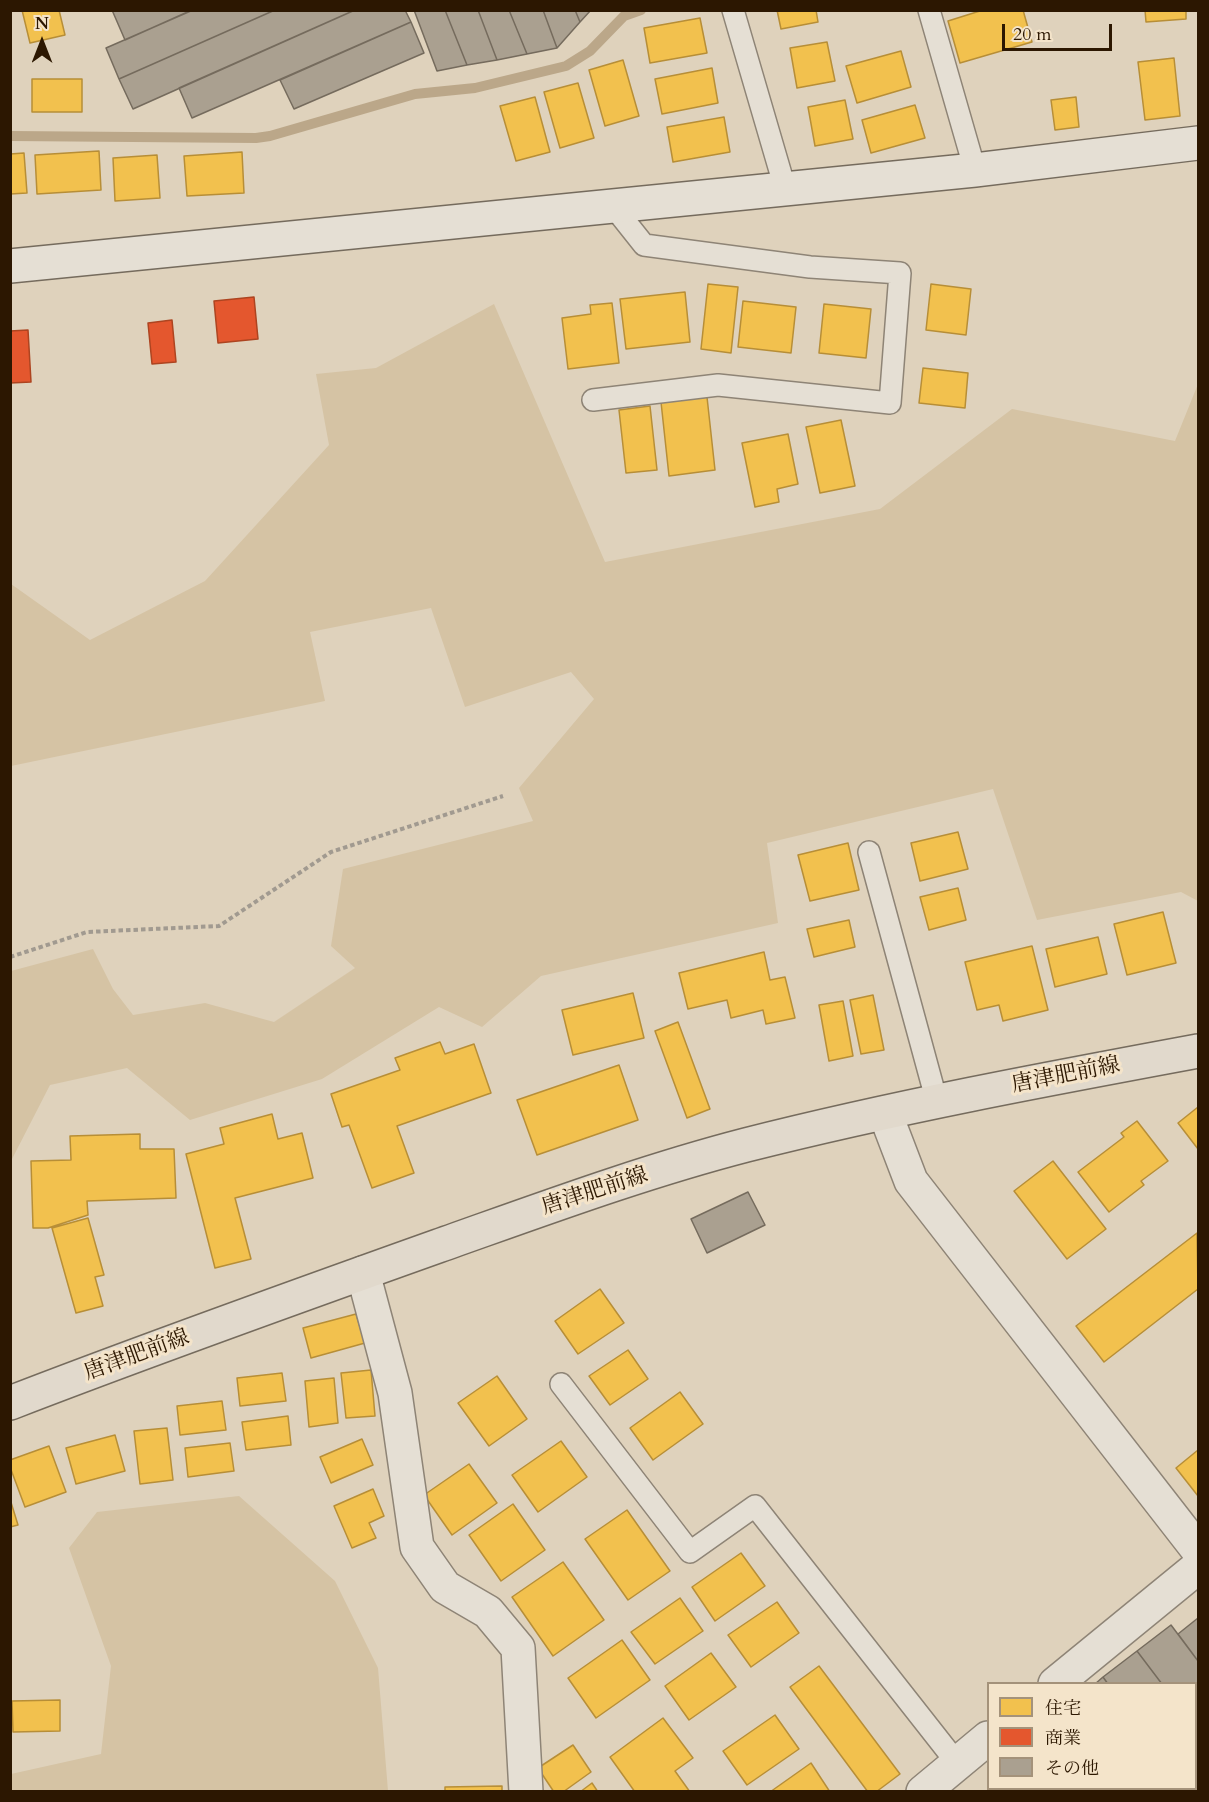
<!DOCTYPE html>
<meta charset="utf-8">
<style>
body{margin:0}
#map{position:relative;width:1209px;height:1802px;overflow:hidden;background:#dfd2bc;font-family:Cardo,"Noto Serif JP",serif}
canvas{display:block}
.frame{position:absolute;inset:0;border:12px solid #2c1701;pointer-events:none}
.legend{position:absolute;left:987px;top:1682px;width:210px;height:108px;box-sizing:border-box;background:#f4e4ca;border:2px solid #a4927a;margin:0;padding:8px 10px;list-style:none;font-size:18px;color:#2c1701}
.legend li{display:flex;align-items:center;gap:12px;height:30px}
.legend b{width:30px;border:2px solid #a4927a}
.north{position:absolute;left:12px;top:12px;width:60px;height:60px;-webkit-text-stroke:4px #f4e4ca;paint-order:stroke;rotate:0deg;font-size:16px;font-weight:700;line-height:24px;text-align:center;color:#2c1701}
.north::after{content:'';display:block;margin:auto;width:21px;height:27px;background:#2c1701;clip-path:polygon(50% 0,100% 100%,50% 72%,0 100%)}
.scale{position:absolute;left:1002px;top:24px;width:110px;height:27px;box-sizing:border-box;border:3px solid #2c1701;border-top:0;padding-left:8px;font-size:18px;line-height:21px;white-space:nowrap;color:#2c1701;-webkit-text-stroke:4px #f4e4ca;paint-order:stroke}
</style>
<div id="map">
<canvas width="1209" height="1802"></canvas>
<div class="frame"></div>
<ul class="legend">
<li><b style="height:16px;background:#f2c14e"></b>住宅</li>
<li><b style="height:16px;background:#e4572e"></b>商業</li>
<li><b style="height:16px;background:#aaa090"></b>その他</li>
</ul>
<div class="north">N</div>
<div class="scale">20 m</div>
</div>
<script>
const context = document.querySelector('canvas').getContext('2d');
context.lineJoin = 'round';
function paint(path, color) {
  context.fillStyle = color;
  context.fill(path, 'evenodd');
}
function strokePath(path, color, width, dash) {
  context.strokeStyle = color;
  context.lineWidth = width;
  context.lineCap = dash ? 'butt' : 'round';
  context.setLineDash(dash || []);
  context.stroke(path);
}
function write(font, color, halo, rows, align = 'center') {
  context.font = font + ' Cardo,"Noto Serif JP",serif';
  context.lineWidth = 6;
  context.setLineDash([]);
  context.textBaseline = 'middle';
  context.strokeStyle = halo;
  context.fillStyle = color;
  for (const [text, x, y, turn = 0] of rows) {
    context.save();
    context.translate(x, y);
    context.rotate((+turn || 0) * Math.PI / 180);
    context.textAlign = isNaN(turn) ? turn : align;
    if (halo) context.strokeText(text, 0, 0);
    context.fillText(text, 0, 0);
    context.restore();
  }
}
paint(new Path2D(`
 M 494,304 L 605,562 L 880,509 L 1012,409 L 1175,441 L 1198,384 L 1198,901 L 1181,892 L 1037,920 L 993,789 L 767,843 L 778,923 L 541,976 L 482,1027 L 439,1007 L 322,1079 L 190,1120 L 127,1068 L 50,1085 L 11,1161 L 11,971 L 93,949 L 113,989 L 133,1015 L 205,1003 L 274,1022 L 355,968 L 331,946 L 343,869 L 533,821 L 519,788 L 594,699 L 571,672 L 465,707 L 431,608 L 310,632 L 325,701 L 11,766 L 11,584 L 90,640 L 205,581 L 329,445 L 316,374 L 376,368 Z
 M 239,1496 L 335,1581 L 378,1668 L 388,1791 L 11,1791 L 11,1774 L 101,1754 L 111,1666 L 69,1548 L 97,1512 Z`), '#d5c3a4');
const homes = new Path2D(`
 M 22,10 L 59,10 L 65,35 L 30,43 Z
 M 777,10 L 816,10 L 818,22 L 781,29 Z
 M 983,10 L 1023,10 L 1032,42 L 960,63 L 948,21 Z
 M 1145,10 L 1186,10 L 1186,19 L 1146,22 Z
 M 700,18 L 707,53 L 650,63 L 644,28 Z
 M 827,42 L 835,81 L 797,88 L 790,48 Z
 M 901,51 L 911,87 L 857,103 L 846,66 Z
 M 1174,58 L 1180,116 L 1145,120 L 1138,62 Z
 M 623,60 L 639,116 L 605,126 L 589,70 Z
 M 712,68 L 718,103 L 662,114 L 655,79 Z
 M 32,79 L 82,79 L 82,112 L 32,112 Z
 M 578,83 L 594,138 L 560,148 L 544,92 Z
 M 535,97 L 550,152 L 516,161 L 500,106 Z
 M 1076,97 L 1079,127 L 1055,130 L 1051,100 Z
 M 845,100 L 853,139 L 815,146 L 808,107 Z
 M 915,105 L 925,138 L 871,153 L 862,120 Z
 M 724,117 L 730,152 L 673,162 L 667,127 Z
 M 99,151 L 101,190 L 37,194 L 35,155 Z
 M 242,152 L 244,193 L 187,196 L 184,156 Z
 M 24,153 L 27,193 L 10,194 L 10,154 Z
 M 157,155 L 160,198 L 115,201 L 113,158 Z
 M 708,284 L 738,287 L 731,353 L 701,349 Z
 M 931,284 L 971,289 L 966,335 L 926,330 Z
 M 685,292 L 690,342 L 626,349 L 620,299 Z
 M 743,301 L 796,307 L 791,353 L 738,347 Z
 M 612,303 L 619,363 L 568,369 L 562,318 L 591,314 L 590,305 Z
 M 824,304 L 871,309 L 866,358 L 819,353 Z
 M 923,368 L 968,373 L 965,408 L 919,403 Z
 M 707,397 L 715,470 L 669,476 L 661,402 Z
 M 650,406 L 657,470 L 626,473 L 619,410 Z
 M 841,420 L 855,486 L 820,493 L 806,427 Z
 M 788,434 L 798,484 L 777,489 L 779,502 L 755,507 L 742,443 Z
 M 958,832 L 968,869 L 920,881 L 911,843 Z
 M 848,843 L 859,890 L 810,901 L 798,855 Z
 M 958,888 L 966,920 L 929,930 L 920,897 Z
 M 1163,912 L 1176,963 L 1127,975 L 1114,924 Z
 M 849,920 L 855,947 L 814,957 L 807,929 Z
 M 1098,937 L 1107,974 L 1055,987 L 1046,949 Z
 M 1032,946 L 1048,1010 L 1003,1021 L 999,1005 L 977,1010 L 965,962 Z
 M 764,952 L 770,980 L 785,977 L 795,1018 L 766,1024 L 763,1010 L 731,1018 L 727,1000 L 688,1009 L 679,973 Z
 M 633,993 L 644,1038 L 573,1055 L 562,1010 Z
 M 873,995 L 884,1050 L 861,1054 L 850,1000 Z
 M 843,1001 L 853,1056 L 829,1061 L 819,1005 Z
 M 678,1022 L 710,1109 L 687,1118 L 655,1031 Z
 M 440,1042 L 445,1054 L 474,1044 L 491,1093 L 397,1126 L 414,1173 L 372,1188 L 349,1125 L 342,1127 L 331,1094 L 400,1070 L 395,1058 Z
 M 619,1065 L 638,1120 L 537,1155 L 517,1100 Z
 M 1198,1107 L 1198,1149 L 1178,1123 Z
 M 272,1114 L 278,1139 L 302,1133 L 313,1178 L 235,1198 L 251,1259 L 215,1268 L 186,1154 L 224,1144 L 220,1128 Z
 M 1137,1121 L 1168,1161 L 1141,1181 L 1144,1185 L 1109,1212 L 1078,1172 L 1124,1137 L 1121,1133 Z
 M 140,1134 L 140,1149 L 174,1149 L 176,1198 L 87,1201 L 88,1215 L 48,1228 L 33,1228 L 31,1161 L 71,1160 L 70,1136 Z
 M 1053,1161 L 1106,1229 L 1067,1259 L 1014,1191 Z
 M 88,1218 L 104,1275 L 95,1277 L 103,1306 L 76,1313 L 52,1228 Z
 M 1197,1233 L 1198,1289 L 1104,1362 L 1076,1326 Z
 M 600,1289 L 624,1323 L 578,1354 L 555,1321 Z
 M 356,1314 L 365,1343 L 311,1358 L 303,1328 Z
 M 628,1350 L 648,1379 L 610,1405 L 589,1376 Z
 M 371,1370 L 375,1416 L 346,1418 L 341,1373 Z
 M 282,1373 L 286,1401 L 240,1406 L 237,1378 Z
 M 497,1376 L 527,1419 L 489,1446 L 458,1403 Z
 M 334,1378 L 338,1423 L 309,1427 L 305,1381 Z
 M 680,1392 L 703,1424 L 653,1460 L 630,1428 Z
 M 222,1401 L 226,1430 L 180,1435 L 177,1406 Z
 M 288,1416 L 291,1445 L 246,1450 L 242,1422 Z
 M 167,1428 L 173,1480 L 140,1484 L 134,1431 Z
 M 115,1435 L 125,1471 L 76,1484 L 66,1448 Z
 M 362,1439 L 373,1465 L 331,1483 L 320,1457 Z
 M 561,1441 L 587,1477 L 538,1512 L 512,1475 Z
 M 230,1443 L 234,1471 L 188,1477 L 185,1448 Z
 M 49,1446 L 66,1492 L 25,1507 L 10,1467 L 10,1460 Z
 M 1198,1450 L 1198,1496 L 1176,1468 Z
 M 469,1464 L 497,1503 L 452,1535 L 424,1495 Z
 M 373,1489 L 384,1516 L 369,1523 L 376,1538 L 352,1548 L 334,1506 Z
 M 10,1499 L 18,1525 L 10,1527 Z
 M 513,1504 L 545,1550 L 501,1581 L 469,1535 Z
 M 627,1510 L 670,1571 L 628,1600 L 585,1539 Z
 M 741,1553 L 765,1586 L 715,1621 L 692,1587 Z
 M 563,1562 L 604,1620 L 553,1656 L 512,1597 Z
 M 680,1598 L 703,1631 L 655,1664 L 631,1632 Z
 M 777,1602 L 799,1633 L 751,1667 L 728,1635 Z
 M 622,1640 L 650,1680 L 596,1718 L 568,1678 Z
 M 711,1653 L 736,1687 L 689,1720 L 665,1686 Z
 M 819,1666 L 900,1774 L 876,1792 L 868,1792 L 790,1687 Z
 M 60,1700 L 60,1731 L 13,1732 L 12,1701 Z
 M 775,1715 L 799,1749 L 747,1785 L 723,1751 Z
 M 663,1718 L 693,1758 L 675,1771 L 690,1792 L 635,1792 L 610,1757 Z
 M 573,1745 L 591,1772 L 563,1792 L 554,1792 L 538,1768 Z
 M 811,1763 L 830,1792 L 770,1792 Z
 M 592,1783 L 598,1792 L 580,1792 Z
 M 502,1786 L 502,1792 L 445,1792 L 445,1787 Z`);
paint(homes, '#f2c14e');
strokePath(homes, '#b78e37', 1.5);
const shops = new Path2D(`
 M 254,297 L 258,339 L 218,343 L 214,301 Z
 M 172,320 L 176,362 L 152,364 L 148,323 Z
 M 28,330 L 31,382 L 10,383 L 10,331 Z`);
paint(shops, '#e4572e');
strokePath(shops, '#ad4420', 1.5);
strokePath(new Path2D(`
 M 10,136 L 256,138 L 270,136 L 415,94 L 475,88 L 566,66 L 590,51 L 624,16 L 641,10`), '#bba789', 10);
const building = new Path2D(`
 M 112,10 L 192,10 L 125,40 Z
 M 193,10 L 275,10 L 119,79 L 106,48 Z
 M 275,10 L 355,10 L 133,109 L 119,79 Z
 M 355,10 L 405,10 L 411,22 L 192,118 L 179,88 Z
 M 414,10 L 445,10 L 467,65 L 437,71 Z
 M 445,10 L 478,10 L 497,60 L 467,65 Z
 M 478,10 L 509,10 L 527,54 L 497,60 Z
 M 509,10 L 543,10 L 557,48 L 527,54 Z
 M 543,10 L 575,10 L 580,22 L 557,48 Z
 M 575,10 L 591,10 L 580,22 Z
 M 411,22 L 424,53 L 294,109 L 280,80 Z
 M 748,1192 L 765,1225 L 707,1253 L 691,1219 Z
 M 1198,1618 L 1198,1661 L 1178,1634 Z
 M 1171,1625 L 1198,1661 L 1198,1730 L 1196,1726 L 1196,1684 L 1162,1684 L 1137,1651 Z
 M 1137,1651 L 1162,1684 L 1108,1684 L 1103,1677 Z
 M 1103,1677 L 1108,1684 L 1095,1684 Z
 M 1196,1726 L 1198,1730 L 1198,1792 L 1193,1792 L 1190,1788 L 1196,1788 Z
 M 1137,1788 L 1190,1788 L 1193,1792 L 1139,1792 Z`);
paint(building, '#aaa090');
strokePath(building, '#756b5d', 1.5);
const lane = new Path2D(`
 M 733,10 L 785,188
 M 929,10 L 975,170
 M 593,400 L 718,385 L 890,403 L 900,273 L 810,267 L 644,245 L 613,206
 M 869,852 L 937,1102
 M 561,1384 L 690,1552 L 755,1506 L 957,1763`);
const street = new Path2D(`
 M 885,1113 L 911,1181 L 1198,1550
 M 363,1273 L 395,1393 L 417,1547 L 445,1587 L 488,1612 L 518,1648 L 526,1792
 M 1055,1684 L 1198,1567
 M 923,1792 L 988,1738`);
const secondary = new Path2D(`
 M 10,266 L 975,170 L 1198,143`);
const primary = new Path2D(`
 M 10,1403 C 152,1348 295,1297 438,1246 C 540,1210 642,1172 746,1145 C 896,1107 1047,1079 1198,1051`);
strokePath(lane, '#8e8476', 24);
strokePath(street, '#8e8476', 36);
strokePath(secondary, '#756b5d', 36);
strokePath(primary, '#756b5d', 36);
strokePath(new Path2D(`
 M 10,957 L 87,932 L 219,926 L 331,852 L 503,796`), '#a19a90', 4, [4.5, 3]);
strokePath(lane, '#e5dfd4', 21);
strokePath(street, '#e5dfd4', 33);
strokePath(secondary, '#e5dfd4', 33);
strokePath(primary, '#e1d9cc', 33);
write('22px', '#2c1701', '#f4e4ca', [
 ["唐津肥前線",1066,1076,-11],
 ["唐津肥前線",595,1192,-18],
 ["唐津肥前線",137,1356,-20]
]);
</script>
